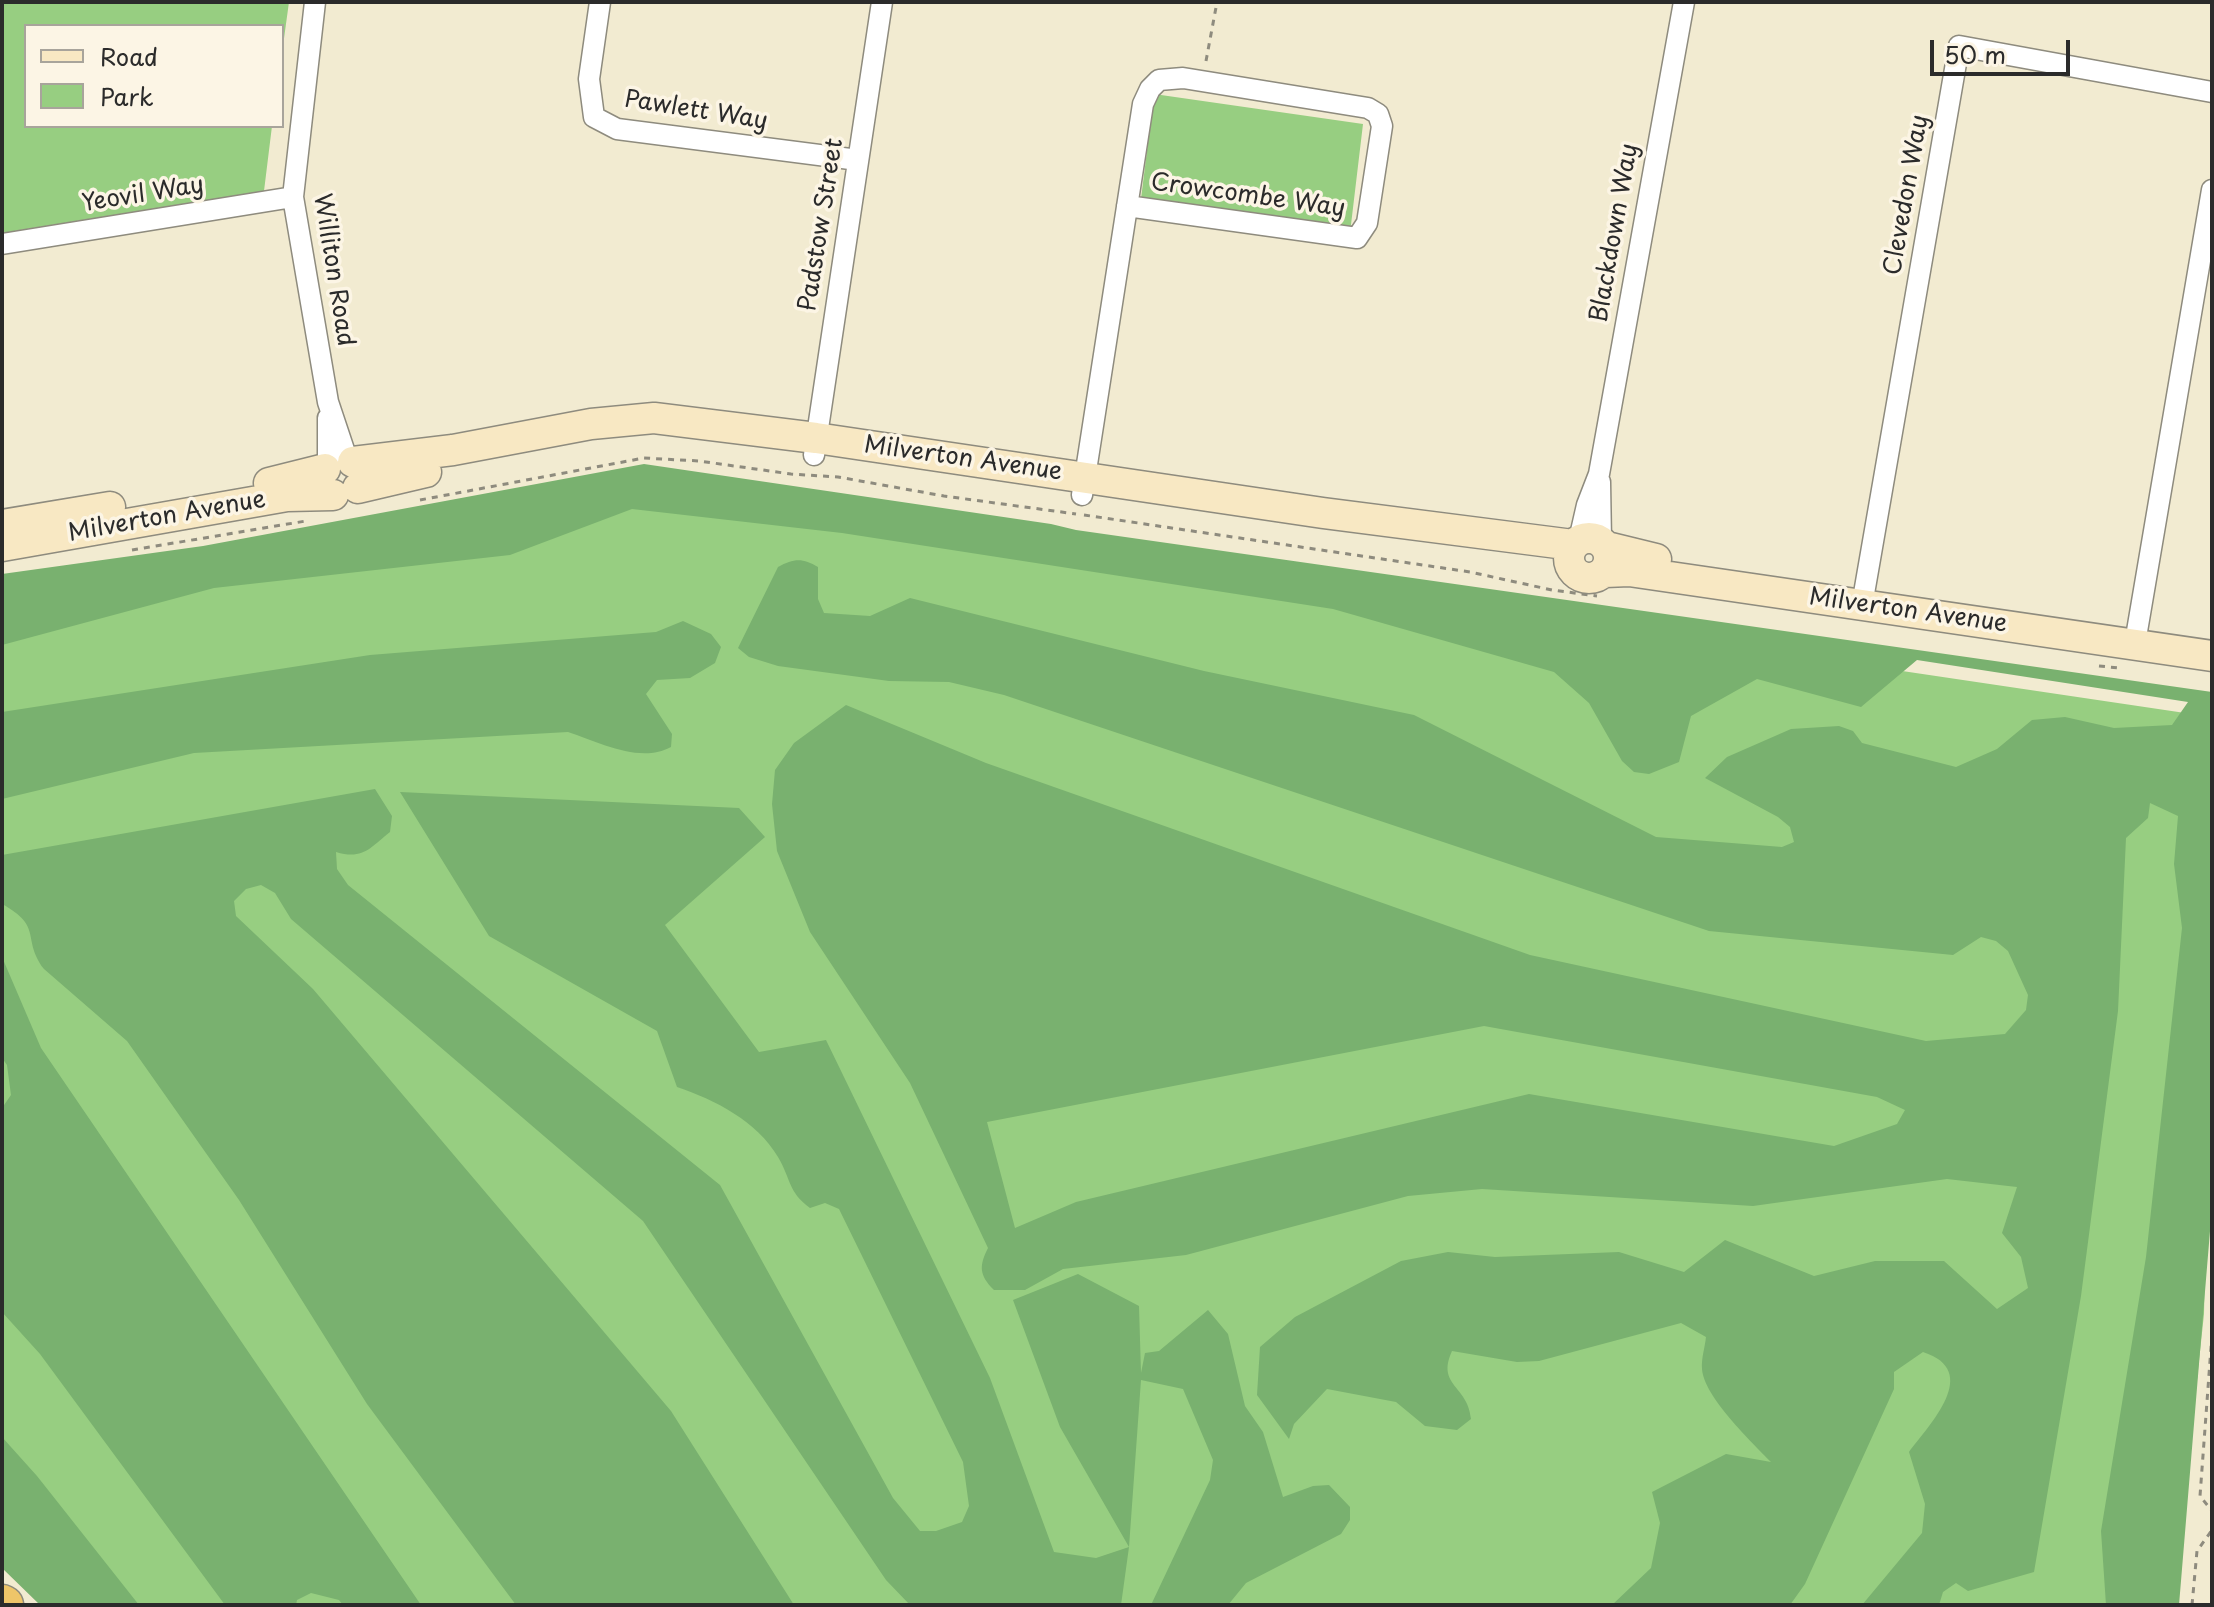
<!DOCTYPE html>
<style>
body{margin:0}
#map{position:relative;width:2214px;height:1607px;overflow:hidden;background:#f2ebd1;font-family:"Playpen Sans",sans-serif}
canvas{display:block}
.frame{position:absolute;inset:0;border:4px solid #2b2b2b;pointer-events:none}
.legend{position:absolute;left:24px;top:24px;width:260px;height:104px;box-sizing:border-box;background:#fcf5e5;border:2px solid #a8a49b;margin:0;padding:10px 14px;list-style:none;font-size:24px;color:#2b2b2b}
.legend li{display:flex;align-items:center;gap:16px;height:40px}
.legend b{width:40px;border:2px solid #a8a49b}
.scale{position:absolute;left:1930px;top:40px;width:140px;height:36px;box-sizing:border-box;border:4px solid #2b2b2b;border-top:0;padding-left:10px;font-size:24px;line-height:28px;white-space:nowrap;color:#2b2b2b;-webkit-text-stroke:6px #fcf5e5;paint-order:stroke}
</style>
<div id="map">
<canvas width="2214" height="1607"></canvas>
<div class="frame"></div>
<ul class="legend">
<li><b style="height:10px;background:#f8e8c3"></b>Road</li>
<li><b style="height:22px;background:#97ce81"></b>Park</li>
</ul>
<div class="scale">50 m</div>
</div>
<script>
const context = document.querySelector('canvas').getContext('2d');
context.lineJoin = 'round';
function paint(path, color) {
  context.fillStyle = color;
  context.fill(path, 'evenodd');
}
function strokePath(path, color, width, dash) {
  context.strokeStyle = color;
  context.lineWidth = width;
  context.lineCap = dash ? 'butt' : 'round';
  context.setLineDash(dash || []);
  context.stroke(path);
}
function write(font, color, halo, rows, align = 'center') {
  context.font = font + ' "Playpen Sans",sans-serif';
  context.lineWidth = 7;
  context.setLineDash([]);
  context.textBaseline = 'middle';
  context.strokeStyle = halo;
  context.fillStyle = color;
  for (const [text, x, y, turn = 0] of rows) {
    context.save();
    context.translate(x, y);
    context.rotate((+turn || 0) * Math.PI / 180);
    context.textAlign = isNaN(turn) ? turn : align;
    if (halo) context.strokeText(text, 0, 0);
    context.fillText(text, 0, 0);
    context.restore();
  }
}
paint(new Path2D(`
 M 2,2 L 289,2 L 282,53 L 282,26 L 26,26 L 26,126 L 272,126 L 264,191 L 2,233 Z
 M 1154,94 L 1363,124 L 1350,233 L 1140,207 Z
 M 643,484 L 2212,717 L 2212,912 L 2204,1314 L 2173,1605 L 65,1605 L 2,1543 L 2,602 Z`), '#97ce81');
paint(new Path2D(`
 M 644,464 L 1051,524 L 1076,530 L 2212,692 L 2212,1207 L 2179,1605 L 2106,1605 L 2101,1531 L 2146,1257 L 2182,928 L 2174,864 L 2178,816 L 2150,803 L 2148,818 L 2126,838 L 2118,1011 L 2081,1296 L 2034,1572 L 1968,1591 L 1956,1583 L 1943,1592 L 1939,1605 L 1862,1605 L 1922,1533 L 1925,1504 L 1909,1452 C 1930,1424 1982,1371 1923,1352 L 1894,1372 L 1894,1389 L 1805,1584 L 1790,1605 L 1612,1605 L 1651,1568 L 1660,1523 L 1652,1492 L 1726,1454 L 1771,1462 C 1752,1442 1704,1397 1702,1369 C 1701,1359 1705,1347 1706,1337 L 1681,1323 L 1539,1361 L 1517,1362 L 1452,1351 C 1436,1386 1468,1385 1471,1419 L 1457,1430 L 1425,1426 L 1396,1402 L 1327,1389 L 1294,1424 L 1289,1439 L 1257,1395 L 1260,1347 L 1295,1317 L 1401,1261 L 1448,1252 L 1495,1257 L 1619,1252 L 1684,1272 L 1725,1240 L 1814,1276 L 1875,1261 L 1944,1261 L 1997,1309 L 2028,1288 L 2021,1257 L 2002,1233 L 2017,1187 L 1947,1179 L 1753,1206 L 1482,1189 L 1408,1196 L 1186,1255 L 1063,1269 L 1025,1290 L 994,1290 C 979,1275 979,1266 988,1248 L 910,1083 L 810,932 L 777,851 L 772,804 L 775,770 L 794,743 L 846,705 L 986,763 L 1530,955 L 1926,1041 L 2005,1034 L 2026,1010 L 2028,995 L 2008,951 L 1996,941 L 1981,937 L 1953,955 L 1709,931 L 1004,695 L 949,682 L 889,681 L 778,666 L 749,657 L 738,648 L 778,567 C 794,558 803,558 818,567 L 818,599 L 824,613 L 870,616 L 910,598 L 1204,671 L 1414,715 L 1656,837 L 1782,847 L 1794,842 L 1790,827 L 1778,817 L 1705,778 L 1727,757 L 1791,729 L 1839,726 L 1853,731 L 1862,743 L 1956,767 L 1997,749 L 2032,720 L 2065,717 L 2114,728 L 2172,725 L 2188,702 L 1917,660 L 1861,707 L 1757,679 L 1691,716 L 1679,762 L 1649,774 L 1634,772 L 1622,761 L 1589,703 L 1554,672 L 1333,609 L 842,533 L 632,509 L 510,555 L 214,588 L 2,645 L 2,574 L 203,546 ZM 1484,1026 L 1877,1097 L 1905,1110 L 1897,1124 L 1834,1146 L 1529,1094 L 1076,1202 L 1015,1228 L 987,1122 Z
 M 683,621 L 711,634 L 721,647 L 715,663 L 690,678 L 657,680 L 646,694 L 672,734 L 671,747 C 640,764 599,742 568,732 L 194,753 L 2,799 L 2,712 L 370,655 L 656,632 Z
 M 375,789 L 392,816 L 390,832 C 370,848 363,860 336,852 L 337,869 L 348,885 L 720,1185 L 893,1498 L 920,1531 L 936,1531 L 962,1522 L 969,1506 L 963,1462 L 839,1209 L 825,1203 L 810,1208 C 788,1192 791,1179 778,1157 C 757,1121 715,1100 677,1087 L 657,1031 L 489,936 L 400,792 L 739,808 L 765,837 L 665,925 L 759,1052 L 826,1040 L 990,1378 L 1054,1552 L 1096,1558 L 1129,1547 L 1060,1427 L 1013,1300 L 1078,1274 L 1139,1306 L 1141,1373 L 1145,1353 L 1159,1351 L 1208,1310 L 1228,1334 L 1245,1406 L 1263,1432 L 1283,1497 L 1313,1486 L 1329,1485 L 1350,1507 L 1350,1520 L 1341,1534 L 1246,1583 L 1228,1605 L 1151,1605 L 1210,1480 L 1213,1460 L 1183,1389 L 1141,1380 L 1129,1547 L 1121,1605 L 910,1605 L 886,1580 L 643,1221 L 291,919 L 275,893 L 261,885 L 246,889 L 234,901 L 236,916 L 313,989 L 671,1411 L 794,1605 L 516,1605 L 367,1404 L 239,1200 L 127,1041 L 44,969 C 21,938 44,927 2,904 L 2,855 Z
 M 2,957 L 41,1048 L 421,1605 L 343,1605 L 339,1600 L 311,1593 L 297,1600 L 296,1605 L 225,1605 L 40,1354 L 2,1312 L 2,1108 L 11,1095 L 7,1065 L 2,1058 Z
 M 2,1437 L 37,1476 L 139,1605 L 40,1605 L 2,1568 Z`), '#79b16f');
const street = new Path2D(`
 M 315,2 L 293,197 L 328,402 L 347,459
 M 600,2 L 589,79 L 594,117 L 617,129 L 858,160
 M 2,244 L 293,197
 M 328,418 L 328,464
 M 814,455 L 882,2
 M 1600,482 L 1601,541
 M 1082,495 L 1085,477 L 1143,104 L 1150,89 L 1159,80 L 1183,78 L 1368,108 L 1378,114 L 1382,126 L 1367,223 L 1357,238 L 1127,206
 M 1579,540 L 1587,505 L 1599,474 L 1684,2
 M 1862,605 L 1959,46 L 2212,92
 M 2135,643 L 2212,190`);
const secondary = new Path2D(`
 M 353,462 L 453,450 L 591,424 L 654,418 L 816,438 L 1323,513 L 1573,545
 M 269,483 L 325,469
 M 358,488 L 426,472
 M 2,525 L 110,507
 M1569 558a20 20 0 1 1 40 0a20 20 0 1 1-40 0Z
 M 2,546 L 287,496 L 333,495
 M 1607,547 L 1656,559
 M 1605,572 L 1629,571 L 2212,656`);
const highway = new Path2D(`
 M 2,1604 L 4,1605`);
strokePath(street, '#8e8b7e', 23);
strokePath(secondary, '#8e8b7e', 33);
strokePath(highway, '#8e8b7e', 41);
strokePath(new Path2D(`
 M 1206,61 L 1217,2
 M 420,500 L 644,458 L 699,461 L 791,474 L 838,477 L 944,496 L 1076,514
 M 1084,515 L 1470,572 L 1552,590 L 1597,596
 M 132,550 L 306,521
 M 2099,666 L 2119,668
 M 2212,1334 L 2200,1496 L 2212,1511
 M 2192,1605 L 2197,1551 L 2212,1530`), '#8e8b7e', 3, [6, 6]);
strokePath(street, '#fff', 20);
strokePath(secondary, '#f8e8c3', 30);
strokePath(highway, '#eec569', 38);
write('24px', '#2b2b2b', '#fcf5e5', [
 ["Pawlett Way",696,111,9],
 ["Yeovil Way",143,195,-9],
 ["Clevedon Way",1907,195,-80],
 ["Crowcombe Way",1248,196,8],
 ["Padstow Street",822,225,-81],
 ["Blackdown Way",1615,233,-80],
 ["Williton Road",333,270,81],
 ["Milverton Avenue",963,459,8],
 ["Milverton Avenue",167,517,-10],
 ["Milverton Avenue",1908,611,8]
]);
</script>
